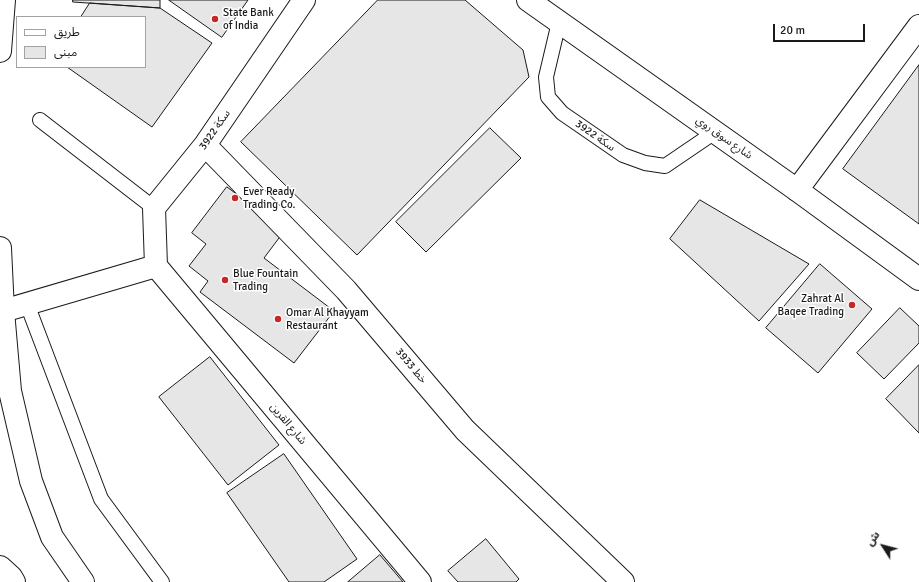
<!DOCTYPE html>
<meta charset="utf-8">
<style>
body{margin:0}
#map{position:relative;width:919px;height:582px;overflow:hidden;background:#fff;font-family:Signika,"Noto Sans Arabic",sans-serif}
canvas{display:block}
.legend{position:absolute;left:16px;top:16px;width:130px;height:52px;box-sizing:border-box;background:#fff;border:1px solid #a3a3a3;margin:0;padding:5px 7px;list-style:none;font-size:12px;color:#1a1a1a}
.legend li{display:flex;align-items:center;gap:8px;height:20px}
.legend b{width:20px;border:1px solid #a3a3a3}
.north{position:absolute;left:863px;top:526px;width:40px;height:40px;-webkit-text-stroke:3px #fff;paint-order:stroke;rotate:306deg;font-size:11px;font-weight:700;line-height:16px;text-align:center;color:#1a1a1a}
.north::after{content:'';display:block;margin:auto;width:14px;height:18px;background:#1a1a1a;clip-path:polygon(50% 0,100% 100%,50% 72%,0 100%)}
.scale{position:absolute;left:773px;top:24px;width:92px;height:18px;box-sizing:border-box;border:2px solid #1a1a1a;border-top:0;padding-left:5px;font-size:12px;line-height:14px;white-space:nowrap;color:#1a1a1a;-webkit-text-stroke:3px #fff;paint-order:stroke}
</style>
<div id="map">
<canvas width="919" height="582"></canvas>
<ul class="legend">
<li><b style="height:5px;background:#fff"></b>طريق</li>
<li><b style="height:11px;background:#e6e6e6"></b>مبنى</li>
</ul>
<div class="north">ش</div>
<div class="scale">20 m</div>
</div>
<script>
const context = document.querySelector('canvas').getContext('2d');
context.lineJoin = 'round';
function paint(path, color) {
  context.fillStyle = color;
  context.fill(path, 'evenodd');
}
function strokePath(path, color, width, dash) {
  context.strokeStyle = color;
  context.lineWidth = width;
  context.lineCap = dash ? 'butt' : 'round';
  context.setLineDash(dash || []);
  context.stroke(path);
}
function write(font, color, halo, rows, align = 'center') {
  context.font = font + ' Signika,"Noto Sans Arabic",sans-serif';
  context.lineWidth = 3;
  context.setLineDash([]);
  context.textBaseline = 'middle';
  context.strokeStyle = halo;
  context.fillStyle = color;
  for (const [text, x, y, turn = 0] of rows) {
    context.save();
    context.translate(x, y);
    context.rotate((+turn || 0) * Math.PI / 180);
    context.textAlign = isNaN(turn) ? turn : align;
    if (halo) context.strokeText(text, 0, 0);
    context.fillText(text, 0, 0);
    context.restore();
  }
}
const building = new Path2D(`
 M 73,0 L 160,0 L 160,8 L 73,2 Z
 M 169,0 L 248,0 L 222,37 Z
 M 378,0 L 465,0 L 523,50 L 529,77 L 357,255 L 241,142 Z
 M 90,3 L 160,8 L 212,43 L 152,127 L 67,67 L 145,67 L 145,17 L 81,17 Z
 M 919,65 L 919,224 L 843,169 Z
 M 490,128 L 521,158 L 426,252 L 396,222 Z
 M 227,187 L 285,230 L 264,258 L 334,311 L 294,363 L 200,292 L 208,281 L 189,266 L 206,244 L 192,233 Z
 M 700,200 L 809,264 L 759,321 L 670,239 Z
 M 820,264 L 872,309 L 818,373 L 766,328 Z
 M 900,308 L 919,326 L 919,343 L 884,379 L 857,353 Z
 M 210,357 L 279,445 L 228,485 L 159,397 Z
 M 919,365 L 919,433 L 886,399 Z
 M 284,454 L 357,559 L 324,582 L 289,582 L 227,493 Z
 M 486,539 L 519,579 L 516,582 L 458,582 L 448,571 Z
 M 380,555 L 403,582 L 348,582 Z`);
paint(building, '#e6e6e6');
strokePath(building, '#1a1a1a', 1);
const service = new Path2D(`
 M 559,22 L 546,77 L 548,97 L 562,113 L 623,155 L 645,163 L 665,166 L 715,132
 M 40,120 L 154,208
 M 27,304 L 101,499 L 162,582`);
const minor = new Path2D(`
 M 205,145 L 346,290 L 465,430 L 623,582
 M 797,190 L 919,26
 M 156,266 L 420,582
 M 156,266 L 154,208 L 205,145 L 304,0
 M 3,311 L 156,266`);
const secondary = new Path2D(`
 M 528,0 L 797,190 L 919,279
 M 0,51 L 4,0
 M 0,248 L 3,311 L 10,391 L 31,481 L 52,537 L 83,582
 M 0,567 L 11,577 L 14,582`);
strokePath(service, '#1a1a1a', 16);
strokePath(minor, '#1a1a1a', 24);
strokePath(secondary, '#1a1a1a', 24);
strokePath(service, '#fff', 14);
strokePath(minor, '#fff', 22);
strokePath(secondary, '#fff', 22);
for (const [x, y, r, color] of [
 [215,19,4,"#c62828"],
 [235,198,4,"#c62828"],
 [225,280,4,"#c62828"],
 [852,305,4,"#c62828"],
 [278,319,4,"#c62828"]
]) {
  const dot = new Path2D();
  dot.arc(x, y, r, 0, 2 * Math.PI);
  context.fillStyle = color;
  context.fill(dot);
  strokePath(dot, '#fff', 1.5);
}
write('11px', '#1a1a1a', '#fff', [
 ["State Bank",223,13],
 ["of India",223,26],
 ["Ever Ready",243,192],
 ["Trading Co.",243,205],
 ["Blue Fountain",233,274],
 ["Trading",233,287],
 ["Zahrat Al",844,299,"right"],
 ["Baqee Trading",844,312,"right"],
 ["Omar Al Khayyam",286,313],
 ["Restaurant",286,326]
], 'left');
write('11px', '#1a1a1a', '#fff', [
 ["سكة 3922",215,130,-55],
 ["سكة 3922",595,136,35],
 ["شارع سوق روي",724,138,35],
 ["3933 خط",411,366,50],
 ["شارع القرين",288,424,50]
]);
</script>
